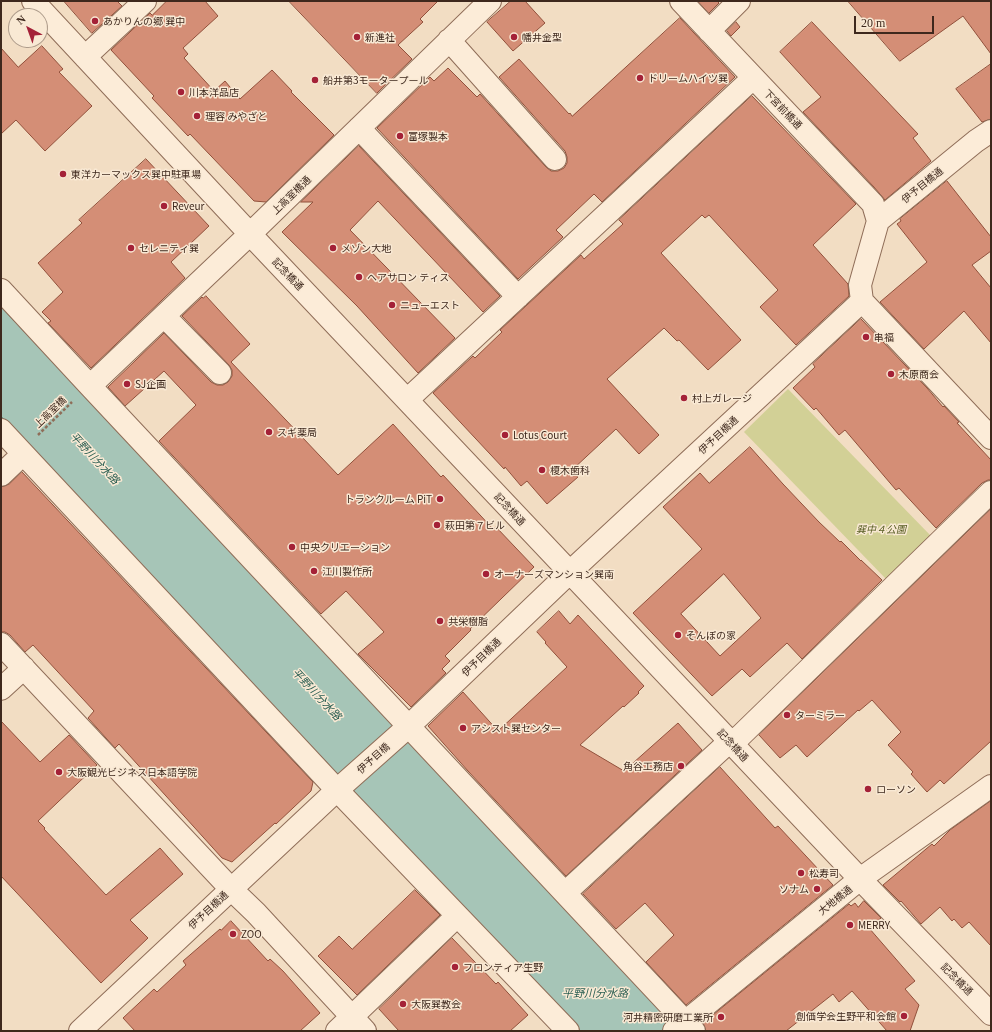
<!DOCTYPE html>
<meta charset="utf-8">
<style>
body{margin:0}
#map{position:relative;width:992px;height:1032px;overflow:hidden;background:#f2ddc3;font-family:Georgia,serif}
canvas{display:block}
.frame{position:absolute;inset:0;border:2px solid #3e281d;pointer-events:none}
.north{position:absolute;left:8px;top:8px;width:40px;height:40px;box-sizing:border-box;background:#f9e9d4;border:1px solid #ae9c8b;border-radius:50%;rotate:319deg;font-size:11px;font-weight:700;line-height:16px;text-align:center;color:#3e281d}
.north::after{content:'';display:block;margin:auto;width:14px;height:18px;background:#a42137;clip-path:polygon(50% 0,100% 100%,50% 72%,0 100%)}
.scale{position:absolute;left:854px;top:16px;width:80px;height:18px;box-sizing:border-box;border:2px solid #3e281d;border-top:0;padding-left:5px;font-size:12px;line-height:14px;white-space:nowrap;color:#3e281d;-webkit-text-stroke:3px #f9e9d4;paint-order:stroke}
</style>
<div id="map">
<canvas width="992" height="1032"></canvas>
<div class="frame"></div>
<div class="north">N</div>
<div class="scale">20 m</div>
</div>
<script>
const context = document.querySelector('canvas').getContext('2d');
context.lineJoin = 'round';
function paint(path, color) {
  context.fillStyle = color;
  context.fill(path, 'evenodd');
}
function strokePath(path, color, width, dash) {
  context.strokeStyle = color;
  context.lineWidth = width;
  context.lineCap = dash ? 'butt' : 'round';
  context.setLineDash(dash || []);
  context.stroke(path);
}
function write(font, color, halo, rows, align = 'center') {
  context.font = font + ' Georgia,"Noto Sans JP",serif';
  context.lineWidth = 3;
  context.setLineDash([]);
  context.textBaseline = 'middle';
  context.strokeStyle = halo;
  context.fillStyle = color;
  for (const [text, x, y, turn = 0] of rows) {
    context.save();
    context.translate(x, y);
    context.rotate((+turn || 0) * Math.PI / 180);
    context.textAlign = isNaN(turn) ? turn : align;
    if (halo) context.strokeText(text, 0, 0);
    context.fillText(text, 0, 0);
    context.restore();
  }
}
paint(new Path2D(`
 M 788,389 L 931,536 L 886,579 L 744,432 Z`), '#d2d096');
const water = new Path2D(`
 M 1,307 L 683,1031 L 579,1031 L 1,416 Z`);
paint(water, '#a6c5b7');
strokePath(water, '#6b9584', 1);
const building = new Path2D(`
 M 64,1 L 117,1 L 122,6 L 92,33 Z
 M 167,1 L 205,1 L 218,16 L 183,48 L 188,54 L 184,58 L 214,91 L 225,81 L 240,99 L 272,70 L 292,91 L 291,92 L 334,135 L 266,202 L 254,201 L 190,134 L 188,136 L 152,98 L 154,96 L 111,50 L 150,13 L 152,15 Z
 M 289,1 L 438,1 L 420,19 L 423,22 L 398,45 L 412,59 L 377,93 Z
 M 511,1 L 525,1 L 545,23 L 513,51 L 487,22 Z
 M 698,1 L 717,1 L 719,3 L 709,13 Z
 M 848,1 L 991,1 L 991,54 L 963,16 L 900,61 Z
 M 680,18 L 735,77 L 602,202 L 594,194 L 556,230 L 563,237 L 518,279 L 377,128 L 430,77 L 434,81 L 448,68 L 477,97 L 480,94 L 546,167 L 551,171 L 558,171 L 564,168 L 567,163 L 567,157 L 565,151 L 499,77 L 519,59 L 569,114 L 570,113 L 572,116 Z
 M 736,22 L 740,27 L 731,36 L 727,31 Z
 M 812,22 L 918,134 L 913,138 L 931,161 L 885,200 L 874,187 L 803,112 L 821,97 L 780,52 Z
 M 42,46 L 63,69 L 59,72 L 92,106 L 45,151 L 16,120 L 1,134 L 1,48 L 18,67 Z
 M 991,64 L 991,119 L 982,122 L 956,89 Z
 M 752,96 L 856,204 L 813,245 L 848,284 L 849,296 L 796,345 L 760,307 L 778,290 L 709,215 L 705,218 L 702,215 L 661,253 L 741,340 L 708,370 L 679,340 L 677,341 L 664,328 L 607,379 L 659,435 L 639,454 L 616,429 L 572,470 L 578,477 L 547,504 L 527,481 L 521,486 L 505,467 L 504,469 L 433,393 L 473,356 L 475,358 L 502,332 L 500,330 L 581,255 L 584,259 L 623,224 L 619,220 Z
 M 359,146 L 500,296 L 483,312 L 378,201 L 350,230 L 455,338 L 418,373 L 357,306 L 282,232 L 313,202 L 301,202 Z
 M 146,159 L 209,226 L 171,262 L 185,278 L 91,368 L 48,323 L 51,321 L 42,312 L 63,292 L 38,263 L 82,223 L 79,220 Z
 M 947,181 L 991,237 L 991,251 L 972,265 L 991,288 L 991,343 L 964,311 L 924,349 L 880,302 L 927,262 L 897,224 L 901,221 L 900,219 Z
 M 206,296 L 250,344 L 231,362 L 338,475 L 393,424 L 441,477 L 443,475 L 493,529 L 496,527 L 534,567 L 470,629 L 471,630 L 445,656 L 450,661 L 442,669 L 446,673 L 411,707 L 358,654 L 384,632 L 346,591 L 321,614 L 159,441 L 196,405 L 164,371 L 125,406 L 108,387 L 164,333 L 211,382 L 217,385 L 223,385 L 228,382 L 232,376 L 232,370 L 229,365 L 182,316 L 202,297 L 203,298 Z
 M 861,319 L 927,388 L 943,407 L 944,406 L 959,422 L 957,423 L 991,460 L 991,480 L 988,480 L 982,483 L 936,528 L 899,488 L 896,490 L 845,430 L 839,435 L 816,408 L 814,410 L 793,388 L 815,367 L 813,364 Z
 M 750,447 L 783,484 L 819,522 L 840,542 L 841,541 L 861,561 L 861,560 L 882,580 L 802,659 L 787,643 L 750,677 L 742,669 L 712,696 L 633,613 L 702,549 L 663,507 L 700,473 L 709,483 ZM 724,574 L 761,618 L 720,656 L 681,614 Z
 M 22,472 L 313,782 L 311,791 L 276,824 L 275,823 L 232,862 L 222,858 L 119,744 L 115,748 L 88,718 L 94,711 L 33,645 L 25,652 L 10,635 L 5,632 L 1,632 L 1,487 L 9,484 Z
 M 991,509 L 991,741 L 944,784 L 940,780 L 927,792 L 911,774 L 913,772 L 888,745 L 901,732 L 872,700 L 859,711 L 858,710 L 807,757 L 796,745 L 780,758 L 759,735 Z
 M 559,611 L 570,624 L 578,615 L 644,686 L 638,692 L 639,693 L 624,707 L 623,706 L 580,745 L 624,771 L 678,723 L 702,750 L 566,876 L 468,771 L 428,726 L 463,692 L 498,731 L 567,667 L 545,643 L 546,642 L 537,632 Z
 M 1,721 L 40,762 L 69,735 L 97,765 L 38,821 L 45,828 L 44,829 L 106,895 L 160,848 L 183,874 L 130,920 L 148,938 L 101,983 L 1,876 Z
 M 720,767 L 775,828 L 778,826 L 833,885 L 686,1005 L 646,962 L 674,935 L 645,903 L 616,929 L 583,894 Z
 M 991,801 L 991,946 L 969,922 L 962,928 L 954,919 L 952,921 L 940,907 L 921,924 L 901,901 L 900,902 L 883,885 L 932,844 L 934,846 L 950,830 Z
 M 415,890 L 440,915 L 357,995 L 318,956 L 339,936 L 352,949 Z
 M 864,901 L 881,918 L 869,928 L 915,981 L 905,989 L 919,1005 L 910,1031 L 887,1031 L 852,991 L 839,1002 L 833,994 L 786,1031 L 706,1031 L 703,1023 L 849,904 L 851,906 L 855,903 L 858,907 Z
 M 231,921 L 268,961 L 270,959 L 283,971 L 320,1013 L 300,1031 L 135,1031 L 123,1018 L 154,989 L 157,992 L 186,965 L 183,961 L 220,929 L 221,930 Z
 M 452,938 L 496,984 L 498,982 L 528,1015 L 510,1031 L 399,1031 L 379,1009 Z`);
paint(building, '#d48e76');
strokePath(building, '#91503b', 1);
const minor = new Path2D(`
 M 33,1 L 250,234 L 860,879 L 991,1014
 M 681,1 L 873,204 L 878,221
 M 709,31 L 739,1
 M 449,40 L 555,159
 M 85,57 L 145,1
 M 359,128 L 518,297
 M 1,290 L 90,386 L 694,1031
 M 862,301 L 860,285 L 878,221 L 976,141 L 991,131
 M 862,301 L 991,438
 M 164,316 L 220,373
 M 90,386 L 250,234 L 490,1
 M 407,400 L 753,78
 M 1,430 L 337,790 L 568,1031
 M 1,475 L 23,454
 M 1,644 L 231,889 L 256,913 L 365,1031
 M 1,689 L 24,668
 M 732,744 L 991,492
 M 565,893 L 730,741
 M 80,1031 L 337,790 L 409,726 L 570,572 L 862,301
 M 337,1031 L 457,916
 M 674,1031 L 860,879 L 991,786`);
strokePath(minor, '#8f6d58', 24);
strokePath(new Path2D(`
 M 38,435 L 72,402`), '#8f6d58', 2.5, [3, 2]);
strokePath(minor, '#fcecd8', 22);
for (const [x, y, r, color] of [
 [95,21,4,"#a42137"],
 [357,37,4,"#a42137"],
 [514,37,4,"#a42137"],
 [640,78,4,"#a42137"],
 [315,80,4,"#a42137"],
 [181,92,4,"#a42137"],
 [197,116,4,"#a42137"],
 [400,136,4,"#a42137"],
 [63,174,4,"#a42137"],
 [164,206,4,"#a42137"],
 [131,248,4,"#a42137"],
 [333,248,4,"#a42137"],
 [359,277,4,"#a42137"],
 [392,305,4,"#a42137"],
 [866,337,4,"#a42137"],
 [891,374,4,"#a42137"],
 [127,384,4,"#a42137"],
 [684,398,4,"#a42137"],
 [269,432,4,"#a42137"],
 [505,435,4,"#a42137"],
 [542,470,4,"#a42137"],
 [440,499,4,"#a42137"],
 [437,525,4,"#a42137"],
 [292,547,4,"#a42137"],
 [314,571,4,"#a42137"],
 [486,574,4,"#a42137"],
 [440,621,4,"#a42137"],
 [678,635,4,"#a42137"],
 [787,715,4,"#a42137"],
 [463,728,4,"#a42137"],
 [681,766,4,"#a42137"],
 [59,772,4,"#a42137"],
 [868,789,4,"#a42137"],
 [801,873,4,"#a42137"],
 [817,889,4,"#a42137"],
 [850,925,4,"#a42137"],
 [233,934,4,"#a42137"],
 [455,967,4,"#a42137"],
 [403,1004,4,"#a42137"],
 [904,1016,4,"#a42137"],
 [721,1017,4,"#a42137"]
]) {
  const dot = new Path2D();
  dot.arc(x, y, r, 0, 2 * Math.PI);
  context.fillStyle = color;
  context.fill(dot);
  strokePath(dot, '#f9e9d4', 1.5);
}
write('10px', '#3e281d', '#f9e9d4', [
 ["あかりんの郷 巽中",103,21],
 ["新進社",365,37],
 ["幡井金型",522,37],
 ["ドリームハイツ巽",648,78],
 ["船井第3モータープール",323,80],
 ["川本洋品店",189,92],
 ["理容 みやざと",205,116],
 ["富塚製本",408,136],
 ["東洋カーマックス巽中駐車場",71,174],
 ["Reveur",172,206],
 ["セレニティ巽",139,248],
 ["メゾン大地",341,248],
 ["ヘアサロン ティス",367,277],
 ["ニューエスト",400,305],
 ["串福",874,337],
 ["木原商会",899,374],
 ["SJ企画",135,384],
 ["村上ガレージ",692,398],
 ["スギ薬局",277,432],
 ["Lotus Court",513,435],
 ["榎木歯科",550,470],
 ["トランクルーム PiT",432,499,"right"],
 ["萩田第７ビル",445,525],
 ["中央クリエーション",300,547],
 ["江川製作所",322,571],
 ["オーナーズマンション巽南",494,574],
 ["共栄樹脂",448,621],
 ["そんぽの家",686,635],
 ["ターミラー",795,715],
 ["アシスト巽センター",471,728],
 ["角谷工務店",673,766,"right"],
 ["大阪観光ビジネス日本語学院",67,772],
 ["ローソン",876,789],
 ["松寿司",809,873],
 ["ソナム",809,889,"right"],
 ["MERRY",858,925],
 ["ZOO",241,934],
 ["フロンティア生野",463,967],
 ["大阪巽教会",411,1004],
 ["創価学会生野平和会館",896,1016,"right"],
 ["河井精密研磨工業所",713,1017,"right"]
], 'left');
write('10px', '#3e281d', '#f9e9d4', [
 ["下宮前橋通",783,109,46],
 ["伊予目橋通",922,185,-39],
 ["上高室橋通",291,195,-44],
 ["記念橋通",288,274,46],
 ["上高室橋",50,412,-44],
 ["伊予目橋通",718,435,-43],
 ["記念橋通",510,509,47],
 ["伊予目橋通",481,657,-44],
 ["記念橋通",733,745,47],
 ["伊予目橋",373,758,-42],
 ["大地橋通",835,900,-39],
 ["伊予目橋通",208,910,-43],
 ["記念橋通",957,979,45]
]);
write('italic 10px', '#565c22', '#f9e9d4', [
 ["巽中４公園",881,529]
]);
write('italic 11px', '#2b5f53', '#f9e9d4', [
 ["平野川分水路",95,458,47],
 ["平野川分水路",317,694,47],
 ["平野川分水路",595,993]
]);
</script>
